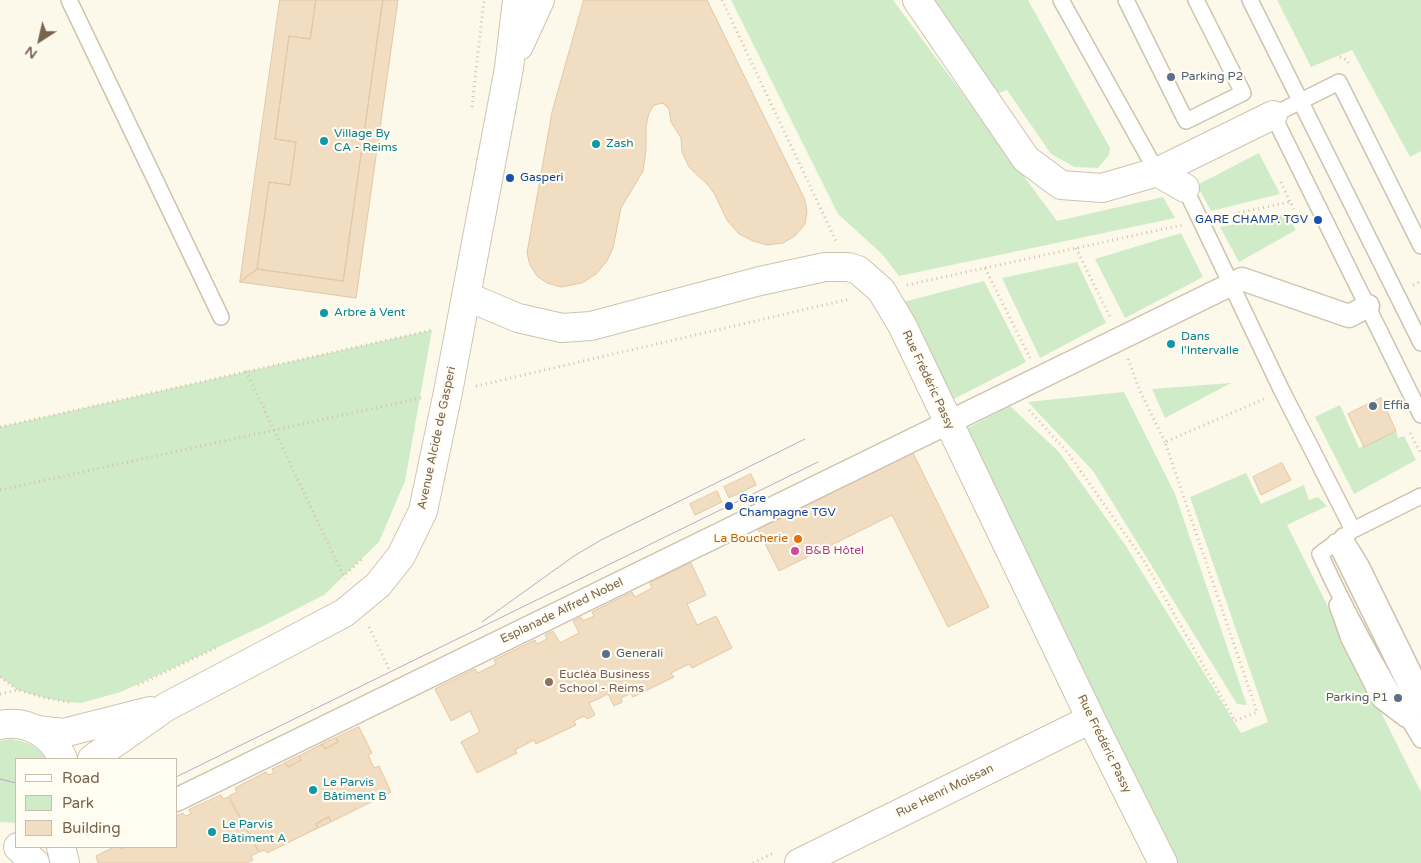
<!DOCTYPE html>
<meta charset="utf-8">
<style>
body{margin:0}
#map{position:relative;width:1421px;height:863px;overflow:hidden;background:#fcf9eb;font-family:"Varela Round",sans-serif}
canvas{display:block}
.legend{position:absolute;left:15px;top:758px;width:162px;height:90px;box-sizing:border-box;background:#fffcf1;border:1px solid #c9bfaf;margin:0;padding:6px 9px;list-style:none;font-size:15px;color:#78644d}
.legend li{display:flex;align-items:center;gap:10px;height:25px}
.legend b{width:25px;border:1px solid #c9bfaf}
.north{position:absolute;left:15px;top:15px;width:50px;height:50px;-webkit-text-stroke:4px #fffcf1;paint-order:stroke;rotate:215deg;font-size:14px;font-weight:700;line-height:20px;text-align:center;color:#78644d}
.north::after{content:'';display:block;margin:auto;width:18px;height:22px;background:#78644d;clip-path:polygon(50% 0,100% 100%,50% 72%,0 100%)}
</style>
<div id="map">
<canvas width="1421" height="863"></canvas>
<ul class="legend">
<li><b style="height:6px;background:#fff"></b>Road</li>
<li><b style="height:14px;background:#d0ebc8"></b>Park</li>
<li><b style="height:14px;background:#f1ddc2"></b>Building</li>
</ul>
<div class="north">N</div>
</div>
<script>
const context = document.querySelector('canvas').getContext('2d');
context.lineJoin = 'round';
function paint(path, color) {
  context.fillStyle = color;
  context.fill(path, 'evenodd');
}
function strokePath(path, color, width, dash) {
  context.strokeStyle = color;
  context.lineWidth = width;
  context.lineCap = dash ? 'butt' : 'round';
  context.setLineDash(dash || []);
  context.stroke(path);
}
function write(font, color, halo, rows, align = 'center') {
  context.font = font + ' "Varela Round",sans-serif';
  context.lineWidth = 4.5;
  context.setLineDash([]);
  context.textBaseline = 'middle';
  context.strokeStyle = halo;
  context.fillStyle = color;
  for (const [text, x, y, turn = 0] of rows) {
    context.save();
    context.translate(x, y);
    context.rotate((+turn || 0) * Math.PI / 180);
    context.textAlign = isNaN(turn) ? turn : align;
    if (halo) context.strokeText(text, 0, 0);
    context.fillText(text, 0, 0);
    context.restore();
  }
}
paint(new Path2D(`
 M 731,0 L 893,0 L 1057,221 L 1163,197 L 1175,218 L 899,276 L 882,254 L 838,214 Z
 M 929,0 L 1028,0 L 1110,148 L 1109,155 L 1098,168 L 1075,167 L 1051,154 L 1007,90 L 996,94 Z
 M 1277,0 L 1421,0 L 1421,151 L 1410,157 L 1352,50 L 1311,67 Z
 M 1259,153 L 1280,194 L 1211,211 L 1197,185 Z
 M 1287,214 L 1296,230 L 1239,262 L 1220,227 Z
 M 1181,233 L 1203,277 L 1125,318 L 1095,259 Z
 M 1077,262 L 1106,323 L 1040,358 L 1002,278 Z
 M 984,281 L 1026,362 L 950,401 L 903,302 Z
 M 432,330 L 405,481 L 379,542 L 324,595 L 263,626 L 121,692 L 81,703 L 66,702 L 45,698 L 18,690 L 0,677 L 0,427 Z
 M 1231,383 L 1165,418 L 1152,389 Z
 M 1124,392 L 1175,494 L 1247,705 L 1237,704 L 1093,471 L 1028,402 Z
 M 1340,405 L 1359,448 L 1396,431 L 1398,438 L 1404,436 L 1416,460 L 1354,494 L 1315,417 Z
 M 1010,406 L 1059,452 L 1126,546 L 1241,733 L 1268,722 L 1190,497 L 1246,473 L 1261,504 L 1304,485 L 1309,500 L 1318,497 L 1327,506 L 1287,525 L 1421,792 L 1421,863 L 1177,863 L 964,430 Z
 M 11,739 C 26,741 38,746 47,759 L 16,759 L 16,823 L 0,822 L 0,741 Z`), '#d0ebc8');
const building = new Path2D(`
 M 280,0 L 316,0 L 310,39 L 289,36 L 275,139 L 296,142 L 290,185 L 269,182 L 257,269 L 240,282 Z
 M 316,0 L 383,0 L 343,281 L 257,269 L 269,182 L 290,185 L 296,142 L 275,139 L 289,36 L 310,39 Z
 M 383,0 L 398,0 L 356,298 L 240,282 L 257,269 L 343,281 Z
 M 584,0 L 707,0 L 805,200 L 807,211 L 805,224 L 795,236 L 783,243 L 767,245 L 753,241 L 739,234 L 727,220 L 715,195 L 708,185 L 689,167 L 682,152 L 681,138 L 671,122 L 669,109 L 663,103 L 654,105 L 649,113 L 646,126 L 646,151 L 643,171 L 621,208 L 613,248 L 607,261 L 596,274 L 582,283 L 561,287 L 547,283 L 537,276 L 530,265 L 527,253 L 552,112 Z
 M 1381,398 L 1396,431 L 1364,447 L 1348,414 Z
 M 913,453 L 989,607 L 948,627 L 892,515 L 779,571 L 758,530 Z
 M 1282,463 L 1291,480 L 1261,495 L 1253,477 Z
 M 751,474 L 756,485 L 729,498 L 724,487 Z
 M 717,491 L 722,502 L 695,515 L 690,504 Z
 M 691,563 L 706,595 L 687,604 L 697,625 L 716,616 L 732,648 L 692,668 L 689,664 L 671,673 L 674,677 L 633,697 L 631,693 L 621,698 L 622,702 L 614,706 L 608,694 L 600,698 L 589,703 L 595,715 L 587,719 L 584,716 L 574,721 L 576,725 L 536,744 L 534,740 L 515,750 L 517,753 L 477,773 L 461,742 L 480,732 L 470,711 L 451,721 L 435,689 L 475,669 L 478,673 L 496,664 L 494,660 L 535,640 L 537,644 L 547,639 L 545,635 L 553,631 L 560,643 L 579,633 L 573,621 L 581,617 L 583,621 L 594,616 L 592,612 L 632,592 L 635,597 L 652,588 L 650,583 Z
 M 359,727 L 372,753 L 368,755 L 374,768 L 379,766 L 391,792 L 331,822 L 329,817 L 316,824 L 318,828 L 267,853 L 265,850 L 259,852 L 229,796 L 237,792 L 235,788 L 266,772 L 268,775 L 274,773 L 272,769 L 285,763 L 288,767 L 301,760 L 299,756 L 322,744 L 325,749 L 338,742 L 336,738 Z
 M 336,738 L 338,742 L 325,749 L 322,744 Z
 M 299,756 L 301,760 L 288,767 L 285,763 Z
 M 221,795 L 223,799 L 228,797 L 259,852 L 251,856 L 253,860 L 247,863 L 98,863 L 96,856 L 114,847 L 120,847 L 121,849 L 126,847 L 176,847 L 176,816 L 183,813 L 185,816 L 191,814 L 189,810 Z
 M 329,817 L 331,822 L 318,828 L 316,824 Z`);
paint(building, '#f1ddc2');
strokePath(building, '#e4c7a3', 1);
const service = new Path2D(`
 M 69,0 L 221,317
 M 1061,0 L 1157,172
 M 1126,0 L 1186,121 L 1243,93 L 1196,0
 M 1250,0 L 1421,343
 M 1185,188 L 1282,391 L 1353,530 L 1421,496
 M 1421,246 L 1339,82 L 1273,115 L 1421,415
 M 1353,530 L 1320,554 C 1349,618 1384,680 1421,740
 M 1343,536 L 1361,565 L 1413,671 L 1418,686 L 1418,708
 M 1335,542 L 1407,688 L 1421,726
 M 1337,605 L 1349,639 L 1380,700 L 1405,719`);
const pedestrian = new Path2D(`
 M 176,800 L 1242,279 L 1349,316 L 1368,306`);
const minor = new Path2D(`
 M 917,0 L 1026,159 L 1061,185 L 1102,188 L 1157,172 L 1273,115
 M 1157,172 L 1185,188
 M 466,296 L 518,318 L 562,328 L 591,326 L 760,281 L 825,267 L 848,267 L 858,270 L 881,290 L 902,325 L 1091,719 L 1163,863
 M 799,863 L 1091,719`);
const tertiary = new Path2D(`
 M 519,46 L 540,0
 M 0,725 C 28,719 52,735 63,759
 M 37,730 L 63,733 L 150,711
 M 92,759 L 166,707 L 344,613 L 378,585 L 401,556 L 423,511 L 448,392 L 509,68 L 517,0
 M 18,847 L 35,863
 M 61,847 L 65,863`);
strokePath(service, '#cfc3af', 18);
strokePath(pedestrian, '#cfc3af', 25);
strokePath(minor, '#cfc3af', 30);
strokePath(tertiary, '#cfc3af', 30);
strokePath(new Path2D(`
 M 722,0 L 836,241
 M 1340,57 L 1347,60 L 1349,64
 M 472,107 L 484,0
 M 1281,182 L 1290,202
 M 1219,217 L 1290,202 L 1294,209
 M 1076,248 L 1110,317
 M 985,268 L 1030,358
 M 907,285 L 1182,225
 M 1413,285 L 1421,281
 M 1128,359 L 1139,389 L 1165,442
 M 246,371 L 345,579
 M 476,386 L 850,299
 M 1029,410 L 1068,453 L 1144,561 L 1235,721 L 1257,712 L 1165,442 L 1264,399
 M 0,427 L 432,330
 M 1410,433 L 1421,454
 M 0,490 L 421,398
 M 346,574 L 363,558
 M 369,627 L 390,671
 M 0,677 L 17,689
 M 138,685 L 216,648
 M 0,694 L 18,690 L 45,698 L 69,702
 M 753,863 L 775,852`), '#d7c1a5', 3, [1, 4]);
strokePath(service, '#fff', 15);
strokePath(pedestrian, '#fff', 22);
strokePath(minor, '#fff', 28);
strokePath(tertiary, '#fff', 28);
strokePath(new Path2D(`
 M 482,622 L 574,556 L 601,540 L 805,439
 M 176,777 L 818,462
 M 0,779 L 16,783`), '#bea8c7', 1);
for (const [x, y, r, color] of [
 [1171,77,5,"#5c6f8a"],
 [324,141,5,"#0f9aa8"],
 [596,144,5,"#0f9aa8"],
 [510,178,5,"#1a4fb4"],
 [1318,220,5,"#1a4fb4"],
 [324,313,5,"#0f9aa8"],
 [1171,344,5,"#0f9aa8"],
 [1373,406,5,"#5c6f8a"],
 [729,506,5,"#1a4fb4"],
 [798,539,5,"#e8710a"],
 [795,551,5,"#d1479c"],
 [606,654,5,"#5c6f8a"],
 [549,682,5,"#8d6e63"],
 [1398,698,5,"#5c6f8a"],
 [313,790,5,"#0f9aa8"],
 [212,832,5,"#0f9aa8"]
]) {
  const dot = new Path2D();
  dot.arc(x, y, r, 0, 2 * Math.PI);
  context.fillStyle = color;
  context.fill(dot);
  strokePath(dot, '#fffcf1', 2);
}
write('12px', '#4e5e75', '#fffcf1', [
 ["Parking P2",1181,77],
 ["Effia",1383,406],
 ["Generali",616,654],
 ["Parking P1",1388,698,"right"]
], 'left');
write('12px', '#0d838f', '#fffcf1', [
 ["Village By",334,134],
 ["CA - Reims",334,148],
 ["Zash",606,144],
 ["Arbre à Vent",334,313],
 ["Dans",1181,337],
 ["l'Intervalle",1181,351],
 ["Le Parvis",323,783],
 ["Bâtiment B",323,797],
 ["Le Parvis",222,825],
 ["Bâtiment A",222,839]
], 'left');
write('12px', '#164399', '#fffcf1', [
 ["Gasperi",520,178],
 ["GARE CHAMP. TGV",1308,220,"right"],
 ["Gare",739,499],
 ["Champagne TGV",739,513]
], 'left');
write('12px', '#78644d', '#fffcf1', [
 ["Rue Frédéric Passy",928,380,65],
 ["Avenue Alcide de Gasperi",437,438,-78],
 ["Esplanade Alfred Nobel",562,611,-26],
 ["Rue Frédéric Passy",1104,744,64],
 ["Rue Henri Moissan",945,791,-26]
]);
write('12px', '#c56008', '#fffcf1', [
 ["La Boucherie",788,539]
], 'right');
write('12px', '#b23c85', '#fffcf1', [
 ["B&B Hôtel",805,551]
], 'left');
write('12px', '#785e54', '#fffcf1', [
 ["Eucléa Business",559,675],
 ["School - Reims",559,689]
], 'left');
</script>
